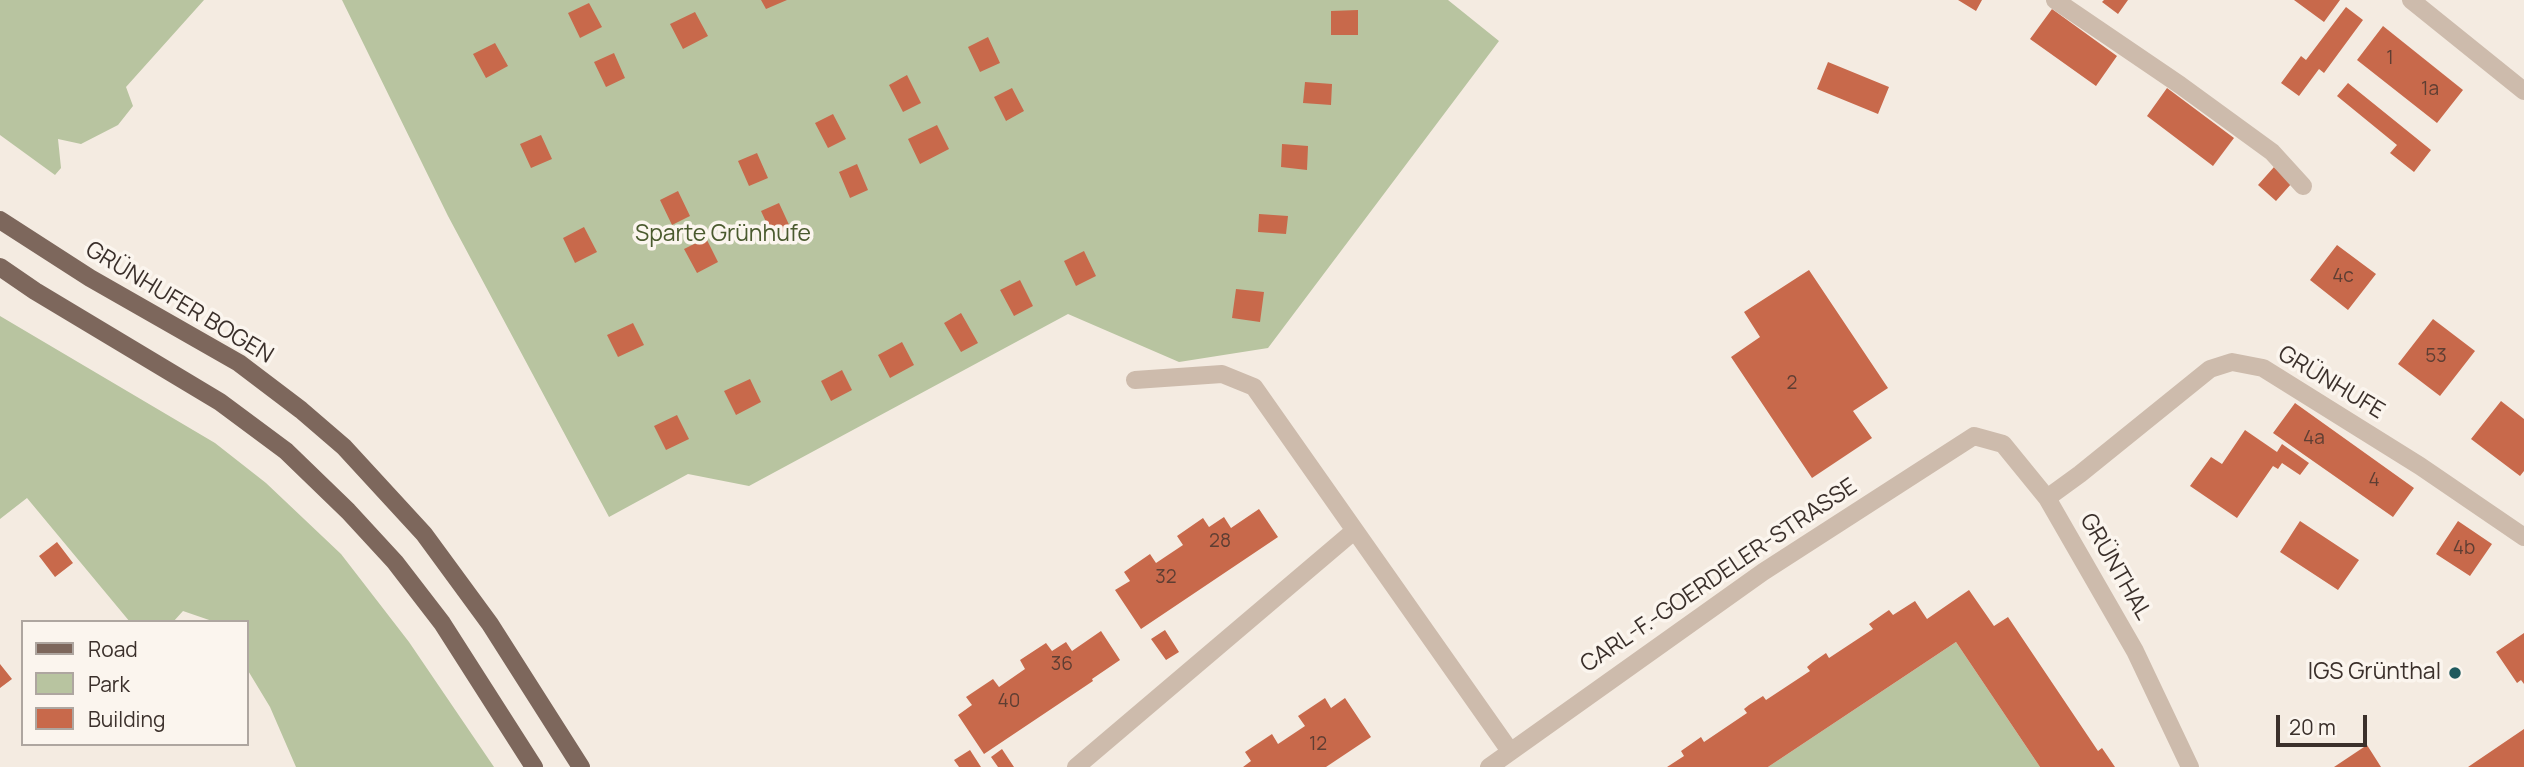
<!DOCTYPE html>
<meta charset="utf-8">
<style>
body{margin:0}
#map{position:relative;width:2524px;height:767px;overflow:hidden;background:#f4ebe1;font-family:Manrope,sans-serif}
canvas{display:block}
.legend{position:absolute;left:21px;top:620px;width:228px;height:126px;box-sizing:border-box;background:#fbf5ee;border:2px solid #aea6a0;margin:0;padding:9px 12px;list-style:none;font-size:21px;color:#3b302b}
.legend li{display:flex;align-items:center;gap:14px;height:35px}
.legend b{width:35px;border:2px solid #aea6a0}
.scale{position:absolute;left:2276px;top:715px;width:91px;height:32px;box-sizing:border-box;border:4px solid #3b302b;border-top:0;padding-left:9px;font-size:21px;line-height:24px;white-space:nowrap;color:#3b302b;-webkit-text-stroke:5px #fbf5ee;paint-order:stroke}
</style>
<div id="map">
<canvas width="2524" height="767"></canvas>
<ul class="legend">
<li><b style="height:9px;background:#7d675c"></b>Road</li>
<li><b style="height:19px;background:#b8c4a0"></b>Park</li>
<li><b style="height:19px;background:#c8694b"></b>Building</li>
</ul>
<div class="scale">20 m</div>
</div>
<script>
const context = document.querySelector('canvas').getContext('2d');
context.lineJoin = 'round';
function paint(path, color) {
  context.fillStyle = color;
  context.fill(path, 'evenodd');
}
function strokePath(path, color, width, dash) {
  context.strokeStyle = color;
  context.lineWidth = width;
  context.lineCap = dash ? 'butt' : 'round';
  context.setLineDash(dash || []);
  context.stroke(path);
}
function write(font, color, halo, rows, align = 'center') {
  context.font = font + ' Manrope,sans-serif';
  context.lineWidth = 7;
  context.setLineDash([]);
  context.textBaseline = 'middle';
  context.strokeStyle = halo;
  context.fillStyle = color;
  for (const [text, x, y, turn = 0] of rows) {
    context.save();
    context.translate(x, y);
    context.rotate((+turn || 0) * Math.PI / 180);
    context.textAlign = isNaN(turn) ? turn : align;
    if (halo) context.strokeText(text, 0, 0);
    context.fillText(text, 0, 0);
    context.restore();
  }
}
paint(new Path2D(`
 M 0,0 L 204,0 L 126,87 L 133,106 L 118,125 L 81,144 L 58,139 L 61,168 L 55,175 L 0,135 Z
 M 342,0 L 1448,0 L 1499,41 L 1268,348 L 1179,362 L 1068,314 L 749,486 L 688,474 L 609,517 L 448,216 Z
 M 0,316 L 215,443 L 266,483 L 341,554 L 409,642 L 494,767 L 296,767 L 270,707 L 247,669 L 247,622 L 215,622 L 183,611 L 173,622 L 130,622 L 27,498 L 0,519 Z
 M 1956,642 L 2040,767 L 1768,767 Z`), '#b8c4a0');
paint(new Path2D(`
 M 761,0 L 787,0 L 766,9 Z
 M 1958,0 L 1982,0 L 1976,11 Z
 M 2104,0 L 2128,0 L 2118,14 L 2102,2 Z
 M 2294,0 L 2340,0 L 2324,22 Z
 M 589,3 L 602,27 L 580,38 L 568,13 Z
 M 2346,7 L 2363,20 L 2324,73 L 2319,69 L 2299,96 L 2281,83 L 2301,56 L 2306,60 Z
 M 2052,9 L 2117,56 L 2096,86 L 2030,39 Z
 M 1358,10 L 1358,35 L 1331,35 L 1331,11 Z
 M 695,12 L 708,36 L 683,49 L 670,24 Z
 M 2383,26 L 2463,90 L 2437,123 L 2357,60 Z
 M 988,37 L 1000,63 L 980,72 L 968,47 Z
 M 495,43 L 508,66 L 486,78 L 473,54 Z
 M 614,53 L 625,78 L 606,87 L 594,62 Z
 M 1828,62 L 1889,87 L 1878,114 L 1817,89 Z
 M 907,75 L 921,103 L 903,112 L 889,85 Z
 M 1305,82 L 1332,84 L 1331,105 L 1303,103 Z
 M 2348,83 L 2431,150 L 2414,172 L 2390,153 L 2397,145 L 2337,96 Z
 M 1012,88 L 1024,111 L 1006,121 L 994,97 Z
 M 2167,88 L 2234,138 L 2213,166 L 2147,116 Z
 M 833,114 L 846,139 L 828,148 L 815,123 Z
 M 937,125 L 949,149 L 920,164 L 908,139 Z
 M 541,135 L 552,159 L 531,168 L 520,144 Z
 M 1282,144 L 1308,146 L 1307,170 L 1281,167 Z
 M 757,153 L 768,178 L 749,186 L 738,161 Z
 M 857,164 L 868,190 L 850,198 L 839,172 Z
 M 2274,167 L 2292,183 L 2276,201 L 2258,185 Z
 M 678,191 L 690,216 L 672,225 L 660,200 Z
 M 779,203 L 791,229 L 773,237 L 761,211 Z
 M 1259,214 L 1288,216 L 1286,234 L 1258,232 Z
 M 584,227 L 597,252 L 575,263 L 563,238 Z
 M 706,238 L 718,262 L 697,273 L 684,249 Z
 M 2337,245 L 2376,274 L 2348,310 L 2310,280 Z
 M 1084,251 L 1096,276 L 1076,286 L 1064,261 Z
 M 1809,270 L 1888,388 L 1853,411 L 1872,438 L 1812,478 L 1731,357 L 1760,337 L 1744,312 Z
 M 1020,280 L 1033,306 L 1014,316 L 1000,290 Z
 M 1236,289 L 1264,292 L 1260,322 L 1232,318 Z
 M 961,313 L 978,343 L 961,352 L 944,323 Z
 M 2433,319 L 2475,351 L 2440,396 L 2398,364 Z
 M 633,323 L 644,345 L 618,357 L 607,335 Z
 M 902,342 L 914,365 L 890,378 L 878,355 Z
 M 842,370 L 852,390 L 831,401 L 821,381 Z
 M 750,379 L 761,402 L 736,415 L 724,391 Z
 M 2501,401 L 2524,419 L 2524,471 L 2520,476 L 2471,439 Z
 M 2295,403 L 2414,488 L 2393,517 L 2273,433 Z
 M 677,415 L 689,439 L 666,450 L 654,426 Z
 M 2245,430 L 2277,452 L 2282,444 L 2309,463 L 2300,475 L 2282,463 L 2278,469 L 2273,466 L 2237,518 L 2190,486 L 2211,457 L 2222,464 Z
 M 1259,509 L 1278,537 L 1141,629 L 1115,590 L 1130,581 L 1124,572 L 1150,554 L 1156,563 L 1183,545 L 1177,536 L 1203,518 L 1209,527 L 1224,517 L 1231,528 Z
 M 2300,521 L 2359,560 L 2338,590 L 2280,552 Z
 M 2458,521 L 2492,544 L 2470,576 L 2436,554 Z
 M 57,542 L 73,563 L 55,577 L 39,556 Z
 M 1969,590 L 1994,626 L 2008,617 L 2098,751 L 2102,748 L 2115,767 L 2040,767 L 1956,642 L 1768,767 L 1667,767 L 1684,756 L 1681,751 L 1701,737 L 1704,742 L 1747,713 L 1744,709 L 1749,705 L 1763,696 L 1766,700 L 1810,671 L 1807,667 L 1813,662 L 1826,653 L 1829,658 L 1873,629 L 1869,624 L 1889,610 L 1893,615 L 1915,601 L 1927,619 Z
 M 1165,630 L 1179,652 L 1166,660 L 1151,639 Z
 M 1101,631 L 1120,660 L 1092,679 L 1093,681 L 984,754 L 958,715 L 972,705 L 966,697 L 993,679 L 999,687 L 1025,669 L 1020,660 L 1046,643 L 1052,651 L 1066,642 L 1072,651 Z
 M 2524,633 L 2524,684 L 2521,680 L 2517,683 L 2496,652 Z
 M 0,664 L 12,679 L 0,688 Z
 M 1325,698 L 1331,708 L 1345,698 L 1371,737 L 1326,767 L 1243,767 L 1251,761 L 1245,752 L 1272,734 L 1278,744 L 1305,726 L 1298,716 Z
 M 2524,729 L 2524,767 L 2468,767 Z
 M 2367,745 L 2381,767 L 2334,767 Z
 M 1002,749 L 1014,767 L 998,767 L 991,757 Z
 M 970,750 L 981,767 L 959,767 L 954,760 Z`), '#c8694b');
strokePath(new Path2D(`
 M 2055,0 L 2180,85 L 2272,152 L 2303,186
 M 2411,0 L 2524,91
 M 1135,380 L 1222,374 L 1254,387 L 1510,751
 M 2047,498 L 2080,474 L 2210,369 L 2232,362 L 2263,368 L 2420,466 L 2524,537
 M 1076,767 L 1354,531
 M 1489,767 L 1763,572 L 1974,436 L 2003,444 L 2047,498 L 2135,651 L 2190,767`), '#cdbbac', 18);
strokePath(new Path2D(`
 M 0,220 L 90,278 L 239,363 L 301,410 L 344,447 L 424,534 L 490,624 L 581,767
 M 0,267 L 35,291 L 220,402 L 286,451 L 348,511 L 395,562 L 442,623 L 534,767`), '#7d675c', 18);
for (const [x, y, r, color] of [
 [2455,673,7,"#1f5a5e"]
]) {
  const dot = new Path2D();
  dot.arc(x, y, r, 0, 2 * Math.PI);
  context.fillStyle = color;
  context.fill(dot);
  strokePath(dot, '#fbf5ee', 2.5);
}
write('19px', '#5e3e33', null, [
 ["1",2390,59],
 ["1a",2430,90],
 ["4c",2343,277],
 ["53",2436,357],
 ["2",1792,384],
 ["4a",2314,439],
 ["4",2374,481],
 ["28",1220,542],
 ["4b",2464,549],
 ["32",1166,578],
 ["36",1062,665],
 ["40",1009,702],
 ["12",1318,745]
]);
write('23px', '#4a5a2e', '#fbf5ee', [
 ["Sparte Grünhufe",723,235]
]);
write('23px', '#3b302b', '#fbf5ee', [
 ["GRÜNHUFER BOGEN",179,303,31],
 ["GRÜNHUFE",2331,383,31],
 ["GRÜNTHAL",2115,567,60],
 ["CARL-F.-GOERDELER-STRASSE",1719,576,-34]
]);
write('23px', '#3b302b', '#fbf5ee', [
 ["IGS Grünthal",2441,673]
], 'right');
</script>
